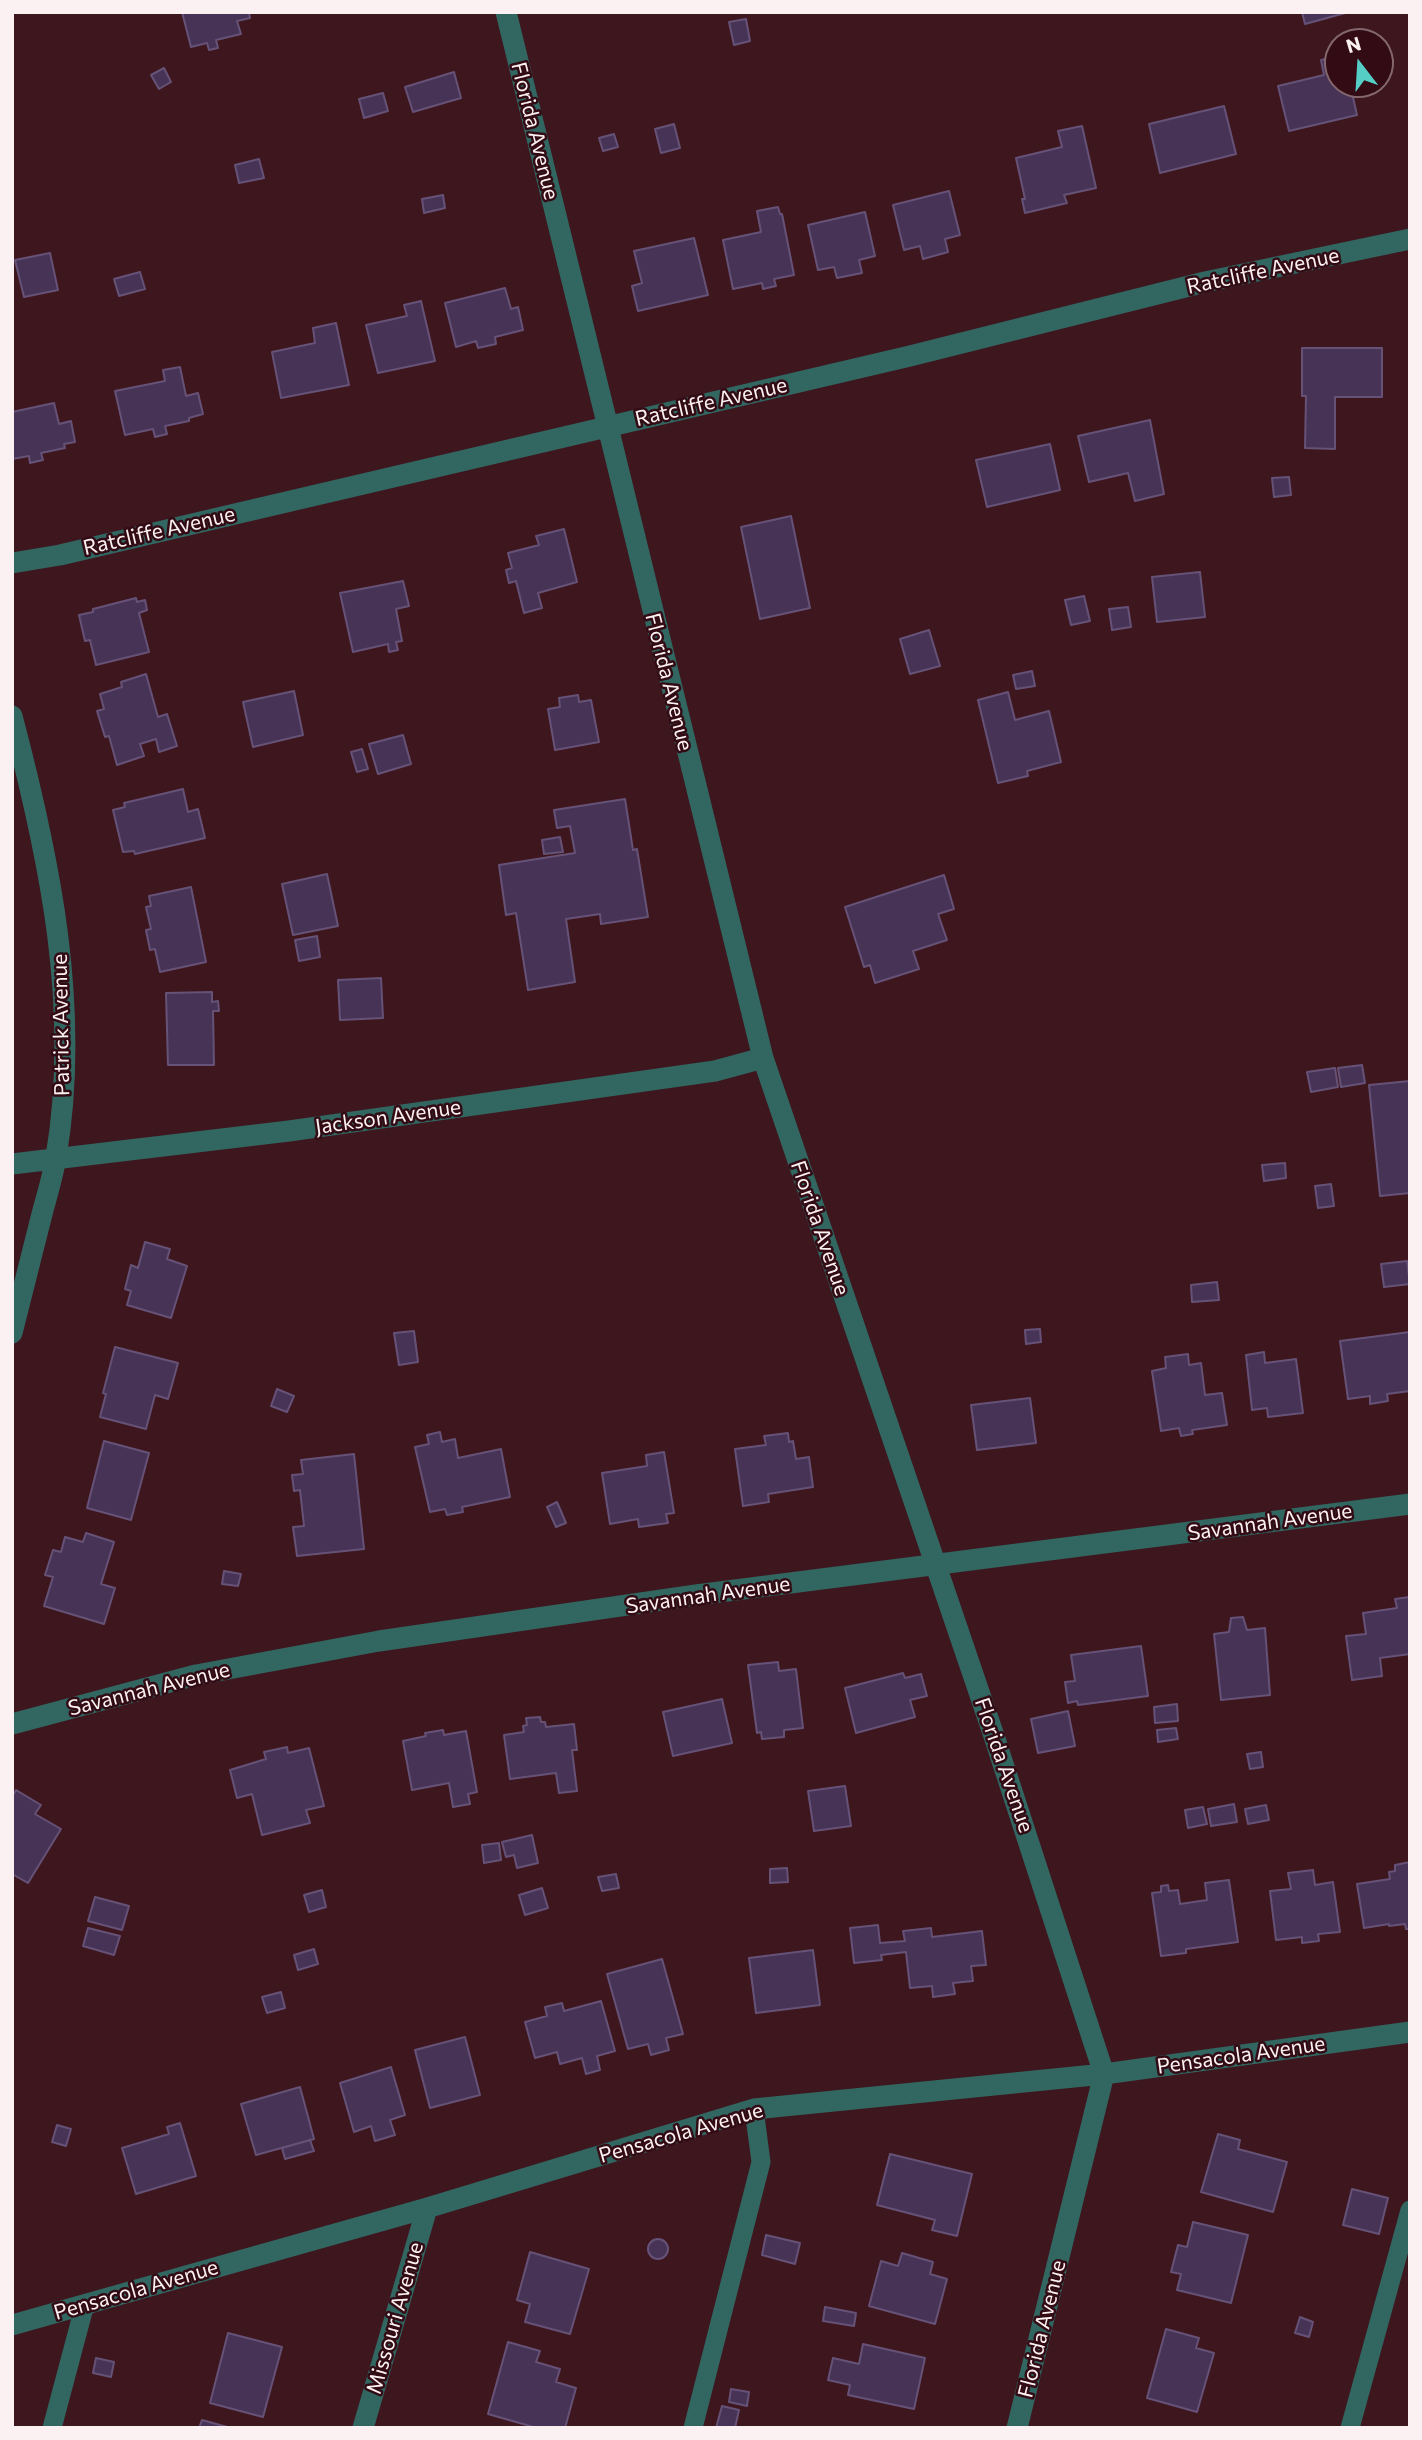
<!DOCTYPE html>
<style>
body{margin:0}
#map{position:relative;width:1422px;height:2440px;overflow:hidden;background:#3e161e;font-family:Commissioner,sans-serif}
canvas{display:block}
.frame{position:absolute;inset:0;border:14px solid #fcf1f2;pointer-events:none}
.north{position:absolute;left:1324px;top:28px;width:70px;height:70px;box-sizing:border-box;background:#320b15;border:2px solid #83676d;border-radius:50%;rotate:343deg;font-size:19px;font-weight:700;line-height:28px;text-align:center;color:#fcf1f2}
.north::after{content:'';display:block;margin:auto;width:24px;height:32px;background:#55cec5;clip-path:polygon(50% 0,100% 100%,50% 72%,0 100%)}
</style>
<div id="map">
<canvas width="1422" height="2440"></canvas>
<div class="frame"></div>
<div class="north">N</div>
</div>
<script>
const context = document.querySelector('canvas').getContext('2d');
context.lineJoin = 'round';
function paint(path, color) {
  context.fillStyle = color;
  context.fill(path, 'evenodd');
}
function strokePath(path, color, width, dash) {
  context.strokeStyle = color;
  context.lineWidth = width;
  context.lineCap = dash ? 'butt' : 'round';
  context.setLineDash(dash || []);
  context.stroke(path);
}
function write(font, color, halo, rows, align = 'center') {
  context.font = font + ' Commissioner,sans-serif';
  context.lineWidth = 5;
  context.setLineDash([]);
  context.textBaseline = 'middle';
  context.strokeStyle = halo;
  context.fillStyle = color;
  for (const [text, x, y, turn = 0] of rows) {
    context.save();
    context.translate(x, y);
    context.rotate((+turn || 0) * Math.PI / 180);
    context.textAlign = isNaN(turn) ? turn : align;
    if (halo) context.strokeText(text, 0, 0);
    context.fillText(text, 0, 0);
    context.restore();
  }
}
const building = new Path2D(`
 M 182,12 L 249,12 L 250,18 L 237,21 L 241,34 L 216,40 L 218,48 L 209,50 L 207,43 L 191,47 Z
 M 1302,12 L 1349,12 L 1305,24 Z
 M 746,19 L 750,41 L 734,45 L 729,22 Z
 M 1338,56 L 1338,84 L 1350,84 L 1357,115 L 1289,131 L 1278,86 L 1324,75 L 1321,60 Z
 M 164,68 L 171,82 L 159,89 L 151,75 Z
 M 454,72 L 461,98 L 413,112 L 405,87 Z
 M 383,93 L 388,111 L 364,118 L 359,99 Z
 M 1224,106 L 1236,154 L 1160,173 L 1149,124 Z
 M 674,124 L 680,148 L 661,153 L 655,129 Z
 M 1082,126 L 1096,188 L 1064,195 L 1067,203 L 1025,213 L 1022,199 L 1025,199 L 1016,158 L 1062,147 L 1058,131 Z
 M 614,134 L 618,147 L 603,151 L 599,138 Z
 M 259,159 L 264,178 L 239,183 L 235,165 Z
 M 949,191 L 960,235 L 945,239 L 948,252 L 923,259 L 920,246 L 904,250 L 893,205 Z
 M 443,195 L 445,208 L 424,213 L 422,199 Z
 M 778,207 L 780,214 L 782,214 L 794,275 L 774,279 L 776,286 L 763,289 L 762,283 L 733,289 L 723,240 L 761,232 L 757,211 Z
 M 865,212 L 875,256 L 859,260 L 862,273 L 837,278 L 834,267 L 818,270 L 808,225 Z
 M 694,238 L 708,295 L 638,311 L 632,286 L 642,283 L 634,251 Z
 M 50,253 L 58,290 L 24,297 L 15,260 Z
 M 140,272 L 145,289 L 119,296 L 114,279 Z
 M 505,288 L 511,309 L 518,307 L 523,330 L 495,337 L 496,344 L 478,348 L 476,341 L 456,347 L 445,303 Z
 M 421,301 L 435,361 L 378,373 L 366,325 L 407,316 L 404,305 Z
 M 336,323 L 349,385 L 281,398 L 272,352 L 315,343 L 313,328 Z
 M 1302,348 L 1382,348 L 1382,397 L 1335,397 L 1335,449 L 1305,448 L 1306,396 L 1302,396 Z
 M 180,367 L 186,396 L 198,393 L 203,414 L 189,418 L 189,421 L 165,426 L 167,434 L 155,437 L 153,429 L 125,435 L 115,391 L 165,381 L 163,370 Z
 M 54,403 L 59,424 L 71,421 L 75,442 L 64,444 L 65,448 L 41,453 L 43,460 L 30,463 L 29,456 L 12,459 L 12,412 Z
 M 1150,420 L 1164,494 L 1135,501 L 1128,473 L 1089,482 L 1078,436 Z
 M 1050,444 L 1060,490 L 987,507 L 976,460 Z
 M 1289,477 L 1291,495 L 1274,497 L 1272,478 Z
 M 791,516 L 810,608 L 760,619 L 741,527 Z
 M 564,529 L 577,582 L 538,593 L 542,608 L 524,613 L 516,581 L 509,583 L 506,570 L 512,568 L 508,553 L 539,545 L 536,536 Z
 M 1200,572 L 1205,617 L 1157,622 L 1152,577 Z
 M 403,581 L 409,606 L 396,609 L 402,641 L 396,642 L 398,650 L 389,652 L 388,644 L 353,652 L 340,593 Z
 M 1084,596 L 1090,621 L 1071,625 L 1065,600 Z
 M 136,598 L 137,602 L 145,600 L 147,610 L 139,613 L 149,652 L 96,665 L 90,640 L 85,641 L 79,615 L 93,612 L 93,609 Z
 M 1128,607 L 1131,627 L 1112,630 L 1109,609 Z
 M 929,630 L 940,666 L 910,674 L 900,639 Z
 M 1032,671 L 1035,686 L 1016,689 L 1013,675 Z
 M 146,674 L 158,717 L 167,714 L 177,746 L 159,752 L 156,739 L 140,744 L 144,756 L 117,765 L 109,736 L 105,737 L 97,711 L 104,709 L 100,694 L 122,687 L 121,682 Z
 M 294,691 L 303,735 L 253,747 L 243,702 Z
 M 1008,692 L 1015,720 L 1049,711 L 1061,762 L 1027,771 L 1028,776 L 998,783 L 978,700 Z
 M 578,695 L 579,702 L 591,700 L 599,742 L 555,750 L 548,709 L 560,707 L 559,698 Z
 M 403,735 L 411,764 L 378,774 L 369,744 Z
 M 362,749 L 368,769 L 357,772 L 351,752 Z
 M 183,789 L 188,812 L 198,809 L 205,838 L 135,854 L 134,851 L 123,852 L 113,810 L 125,807 L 124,803 Z
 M 625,799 L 633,850 L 637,849 L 648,917 L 601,924 L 600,914 L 566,919 L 575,982 L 528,990 L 516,913 L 506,915 L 499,865 L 575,853 L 570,826 L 557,828 L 554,810 Z
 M 560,837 L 563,852 L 544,854 L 542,840 Z
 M 327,874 L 338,926 L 293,935 L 282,884 Z
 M 944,875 L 954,909 L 938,914 L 947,940 L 913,951 L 919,969 L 875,983 L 870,965 L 864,967 L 845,907 Z
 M 191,887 L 206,962 L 160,972 L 155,949 L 150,950 L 146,930 L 151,929 L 146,907 L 151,906 L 149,896 Z
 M 317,936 L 320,957 L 299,961 L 295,940 Z
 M 381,978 L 383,1018 L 340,1020 L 338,980 Z
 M 212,992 L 212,1002 L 218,1001 L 219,1011 L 213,1011 L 214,1065 L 168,1065 L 166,993 Z
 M 1362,1065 L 1365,1083 L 1341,1087 L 1338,1068 Z
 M 1335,1068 L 1338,1087 L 1311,1092 L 1307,1072 Z
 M 1410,1081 L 1410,1193 L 1380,1196 L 1369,1085 Z
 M 1285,1163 L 1286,1178 L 1264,1181 L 1262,1165 Z
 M 1331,1184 L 1334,1206 L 1318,1208 L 1315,1186 Z
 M 145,1242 L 170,1249 L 167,1259 L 187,1266 L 171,1318 L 127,1305 L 131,1291 L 125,1289 L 131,1265 L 138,1268 Z
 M 1407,1261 L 1410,1284 L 1384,1287 L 1381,1264 Z
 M 1217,1282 L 1219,1300 L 1192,1302 L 1191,1285 Z
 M 1040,1329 L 1041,1342 L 1026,1344 L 1025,1330 Z
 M 414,1331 L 418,1362 L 399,1365 L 394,1333 Z
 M 1410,1332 L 1410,1391 L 1387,1394 L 1388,1401 L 1370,1404 L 1370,1396 L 1348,1399 L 1340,1341 Z
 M 115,1347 L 178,1363 L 168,1399 L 155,1395 L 146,1429 L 100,1417 L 106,1394 L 103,1393 Z
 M 1264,1352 L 1265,1363 L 1296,1359 L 1303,1413 L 1268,1417 L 1267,1408 L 1252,1410 L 1246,1355 Z
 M 1188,1354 L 1189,1365 L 1201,1363 L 1205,1395 L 1222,1393 L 1227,1425 L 1192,1430 L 1193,1434 L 1181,1436 L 1179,1428 L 1161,1431 L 1152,1371 L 1166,1368 L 1165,1357 Z
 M 277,1389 L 294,1396 L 287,1412 L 271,1406 Z
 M 1030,1398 L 1036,1443 L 977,1450 L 971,1405 Z
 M 440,1432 L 442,1442 L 455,1439 L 458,1458 L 501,1449 L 510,1497 L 462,1507 L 463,1512 L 447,1515 L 445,1509 L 430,1512 L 415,1447 L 429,1444 L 427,1435 Z
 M 788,1433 L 789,1442 L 793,1441 L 796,1459 L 809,1457 L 813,1487 L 768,1494 L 769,1502 L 743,1506 L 735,1449 L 766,1445 L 764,1436 Z
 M 104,1441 L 149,1453 L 131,1520 L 87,1508 Z
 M 664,1452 L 674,1513 L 666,1514 L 668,1523 L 639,1527 L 638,1519 L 610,1524 L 602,1473 L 647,1466 L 646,1455 Z
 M 354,1454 L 364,1549 L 297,1556 L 293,1527 L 304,1526 L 300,1490 L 294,1491 L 292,1475 L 303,1474 L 301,1460 Z
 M 557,1502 L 566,1523 L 556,1527 L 547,1507 Z
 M 86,1533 L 114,1542 L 101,1584 L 115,1588 L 104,1624 L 44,1606 L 53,1577 L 45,1575 L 53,1550 L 61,1552 L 65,1537 L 83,1542 Z
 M 224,1571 L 241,1574 L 238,1586 L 222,1584 Z
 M 1410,1597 L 1410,1654 L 1380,1658 L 1382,1676 L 1352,1680 L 1346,1636 L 1366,1634 L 1363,1613 L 1397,1608 L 1395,1599 Z
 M 1243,1617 L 1247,1630 L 1265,1628 L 1270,1695 L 1221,1700 L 1214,1634 L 1229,1632 L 1231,1618 Z
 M 1141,1646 L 1148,1696 L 1078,1705 L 1077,1701 L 1068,1703 L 1065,1682 L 1075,1681 L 1071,1655 Z
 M 778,1662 L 779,1671 L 796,1669 L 803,1728 L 784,1730 L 784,1737 L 762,1739 L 761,1732 L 757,1733 L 748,1665 Z
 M 903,1673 L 905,1678 L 921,1674 L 927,1696 L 910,1700 L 915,1717 L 856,1733 L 845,1688 Z
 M 722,1699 L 732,1743 L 673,1756 L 663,1712 Z
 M 1177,1704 L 1178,1721 L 1155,1723 L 1154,1707 Z
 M 1068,1711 L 1075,1746 L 1038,1753 L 1031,1719 Z
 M 540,1717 L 541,1722 L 545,1722 L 546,1727 L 574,1724 L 577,1750 L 572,1750 L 577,1791 L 559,1793 L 556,1773 L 510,1779 L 504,1735 L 524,1732 L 523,1726 L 527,1725 L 526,1718 Z
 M 1176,1728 L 1178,1739 L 1158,1742 L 1157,1730 Z
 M 443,1730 L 444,1735 L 466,1731 L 477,1792 L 468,1794 L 470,1804 L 453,1807 L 449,1783 L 412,1790 L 403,1741 L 426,1736 L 425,1733 Z
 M 287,1747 L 288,1753 L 309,1748 L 324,1806 L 306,1810 L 310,1823 L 262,1835 L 252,1794 L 237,1798 L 230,1770 L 266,1759 L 264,1752 Z
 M 1261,1752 L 1263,1767 L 1250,1769 L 1247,1754 Z
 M 845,1786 L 851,1826 L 814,1831 L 808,1791 Z
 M 16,1790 L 41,1805 L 35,1814 L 61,1829 L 28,1883 L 12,1874 L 12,1797 Z
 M 1234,1804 L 1237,1822 L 1211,1826 L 1208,1809 Z
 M 1266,1805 L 1269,1820 L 1248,1824 L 1245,1809 Z
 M 1203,1807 L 1207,1824 L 1188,1828 L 1185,1810 Z
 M 532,1835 L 538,1863 L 517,1868 L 514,1855 L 506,1857 L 502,1842 Z
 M 499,1843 L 501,1860 L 484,1863 L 482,1845 Z
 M 1410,1862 L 1410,1929 L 1406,1929 L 1405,1924 L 1389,1926 L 1389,1924 L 1364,1928 L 1357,1884 L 1390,1879 L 1389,1872 L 1395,1871 L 1395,1865 Z
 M 787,1868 L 788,1882 L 770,1883 L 770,1869 Z
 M 1313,1870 L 1315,1885 L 1333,1882 L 1340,1932 L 1318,1934 L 1319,1941 L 1302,1943 L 1302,1937 L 1276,1940 L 1270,1891 L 1291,1889 L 1288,1873 Z
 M 616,1874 L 619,1888 L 602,1891 L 598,1877 Z
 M 1229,1880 L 1238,1942 L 1186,1949 L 1186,1953 L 1161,1956 L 1152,1893 L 1161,1892 L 1161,1886 L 1168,1885 L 1169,1891 L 1178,1890 L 1180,1904 L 1207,1900 L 1205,1883 Z
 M 542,1888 L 548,1908 L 525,1915 L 519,1895 Z
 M 322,1890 L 326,1907 L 309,1912 L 304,1895 Z
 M 95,1897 L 129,1906 L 122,1930 L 88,1921 Z
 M 878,1925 L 880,1943 L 905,1941 L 903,1931 L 931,1928 L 932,1937 L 982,1931 L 986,1965 L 971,1966 L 973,1981 L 953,1983 L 955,1994 L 933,1997 L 932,1986 L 910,1988 L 906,1952 L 881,1955 L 882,1960 L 854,1963 L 850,1928 Z
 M 88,1928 L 120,1936 L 114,1955 L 83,1946 Z
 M 314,1949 L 318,1964 L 298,1970 L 294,1955 Z
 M 813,1950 L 820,2005 L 756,2013 L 749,1958 Z
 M 662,1959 L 683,2034 L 666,2038 L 669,2050 L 651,2055 L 648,2044 L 628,2049 L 607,1974 Z
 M 281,1992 L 285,2008 L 267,2013 L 262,1997 Z
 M 601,2001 L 615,2051 L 597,2056 L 600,2070 L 586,2074 L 582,2058 L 560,2064 L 557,2052 L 535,2058 L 525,2022 L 547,2016 L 545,2007 L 562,2003 L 564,2011 Z
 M 465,2037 L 480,2095 L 430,2108 L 415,2050 Z
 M 391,2067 L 405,2115 L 390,2120 L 395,2135 L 375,2141 L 371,2126 L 354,2132 L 340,2083 Z
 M 300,2087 L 314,2139 L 256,2155 L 241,2104 Z
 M 180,2123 L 196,2176 L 136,2194 L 122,2148 L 169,2134 L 167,2127 Z
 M 57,2125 L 71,2129 L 66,2146 L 52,2142 Z
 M 1218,2134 L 1240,2140 L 1238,2149 L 1287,2162 L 1273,2212 L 1201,2192 Z
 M 310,2140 L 314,2151 L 285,2159 L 282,2148 Z
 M 890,2154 L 972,2174 L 957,2236 L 932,2230 L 935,2220 L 877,2205 Z
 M 1352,2189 L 1388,2198 L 1379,2234 L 1343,2225 Z
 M 1193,2222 L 1248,2235 L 1231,2303 L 1177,2290 L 1181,2274 L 1171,2272 L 1178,2245 L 1187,2247 Z
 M 766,2235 L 800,2243 L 795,2264 L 762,2255 Z
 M648 2249a10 10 0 1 1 20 0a10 10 0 1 1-20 0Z
 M 530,2252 L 589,2269 L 570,2334 L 525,2322 L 530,2304 L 517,2300 Z
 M 902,2253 L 933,2262 L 930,2274 L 947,2279 L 935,2324 L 869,2306 L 881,2261 L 898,2266 Z
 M 825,2307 L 856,2313 L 854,2326 L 823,2321 Z
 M 1300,2317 L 1313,2322 L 1309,2337 L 1295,2333 Z
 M 1166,2329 L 1199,2338 L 1196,2348 L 1214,2353 L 1197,2412 L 1147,2398 Z
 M 228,2333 L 282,2347 L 263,2417 L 210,2403 Z
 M 508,2342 L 540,2351 L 536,2362 L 560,2369 L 556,2382 L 576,2388 L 565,2428 L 537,2428 L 488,2414 Z
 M 863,2344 L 925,2358 L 914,2409 L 848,2395 L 850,2385 L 828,2380 L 833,2358 L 859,2364 Z
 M 96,2358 L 114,2362 L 111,2377 L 93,2373 Z
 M 731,2389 L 749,2392 L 747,2406 L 729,2402 Z
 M 722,2406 L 739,2410 L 735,2428 L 716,2428 Z
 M 202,2420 L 231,2428 L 199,2428 Z`);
paint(building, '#473356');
strokePath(building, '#665277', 2);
strokePath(new Path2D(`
 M 52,2428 L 85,2304
 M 693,2428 L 761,2162 L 754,2109
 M 1350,2428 L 1410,2210`), '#316661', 19);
strokePath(new Path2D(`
 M 506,12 L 763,1058 L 993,1733 L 1104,2074 L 1017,2428
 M 12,563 L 60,555 L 910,356 L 1205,282 L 1410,239
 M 12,716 C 50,860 81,1009 56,1157 C 53,1176 47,1195 42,1214 C 32,1254 22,1293 12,1333
 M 12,1164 L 289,1131 L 715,1071 L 763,1058
 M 12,1724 L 196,1675 L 379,1641 L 696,1595 L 1410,1504
 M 12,2325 L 427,2208 L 754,2109 L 1104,2074 L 1410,2032
 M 363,2428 L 427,2208`), '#316661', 21);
write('21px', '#fcf1f2', '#320b15', [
 ["Florida Avenue",535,131,76],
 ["Ratcliffe Avenue",1263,271,-12],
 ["Ratcliffe Avenue",711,402,-13],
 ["Ratcliffe Avenue",159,531,-13],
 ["Florida Avenue",669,682,76],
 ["Patrick Avenue",61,1025,-91],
 ["Jackson Avenue",388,1117,-8],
 ["Florida Avenue",820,1228,71],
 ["Savannah Avenue",1270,1522,-8],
 ["Savannah Avenue",708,1595,-8],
 ["Savannah Avenue",149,1689,-14],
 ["Florida Avenue",1004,1765,71],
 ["Pensacola Avenue",1241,2055,-8],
 ["Pensacola Avenue",681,2133,-16],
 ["Pensacola Avenue",136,2290,-16],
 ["Missouri Avenue",395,2318,-74],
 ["Florida Avenue",1042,2329,-76]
]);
</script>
